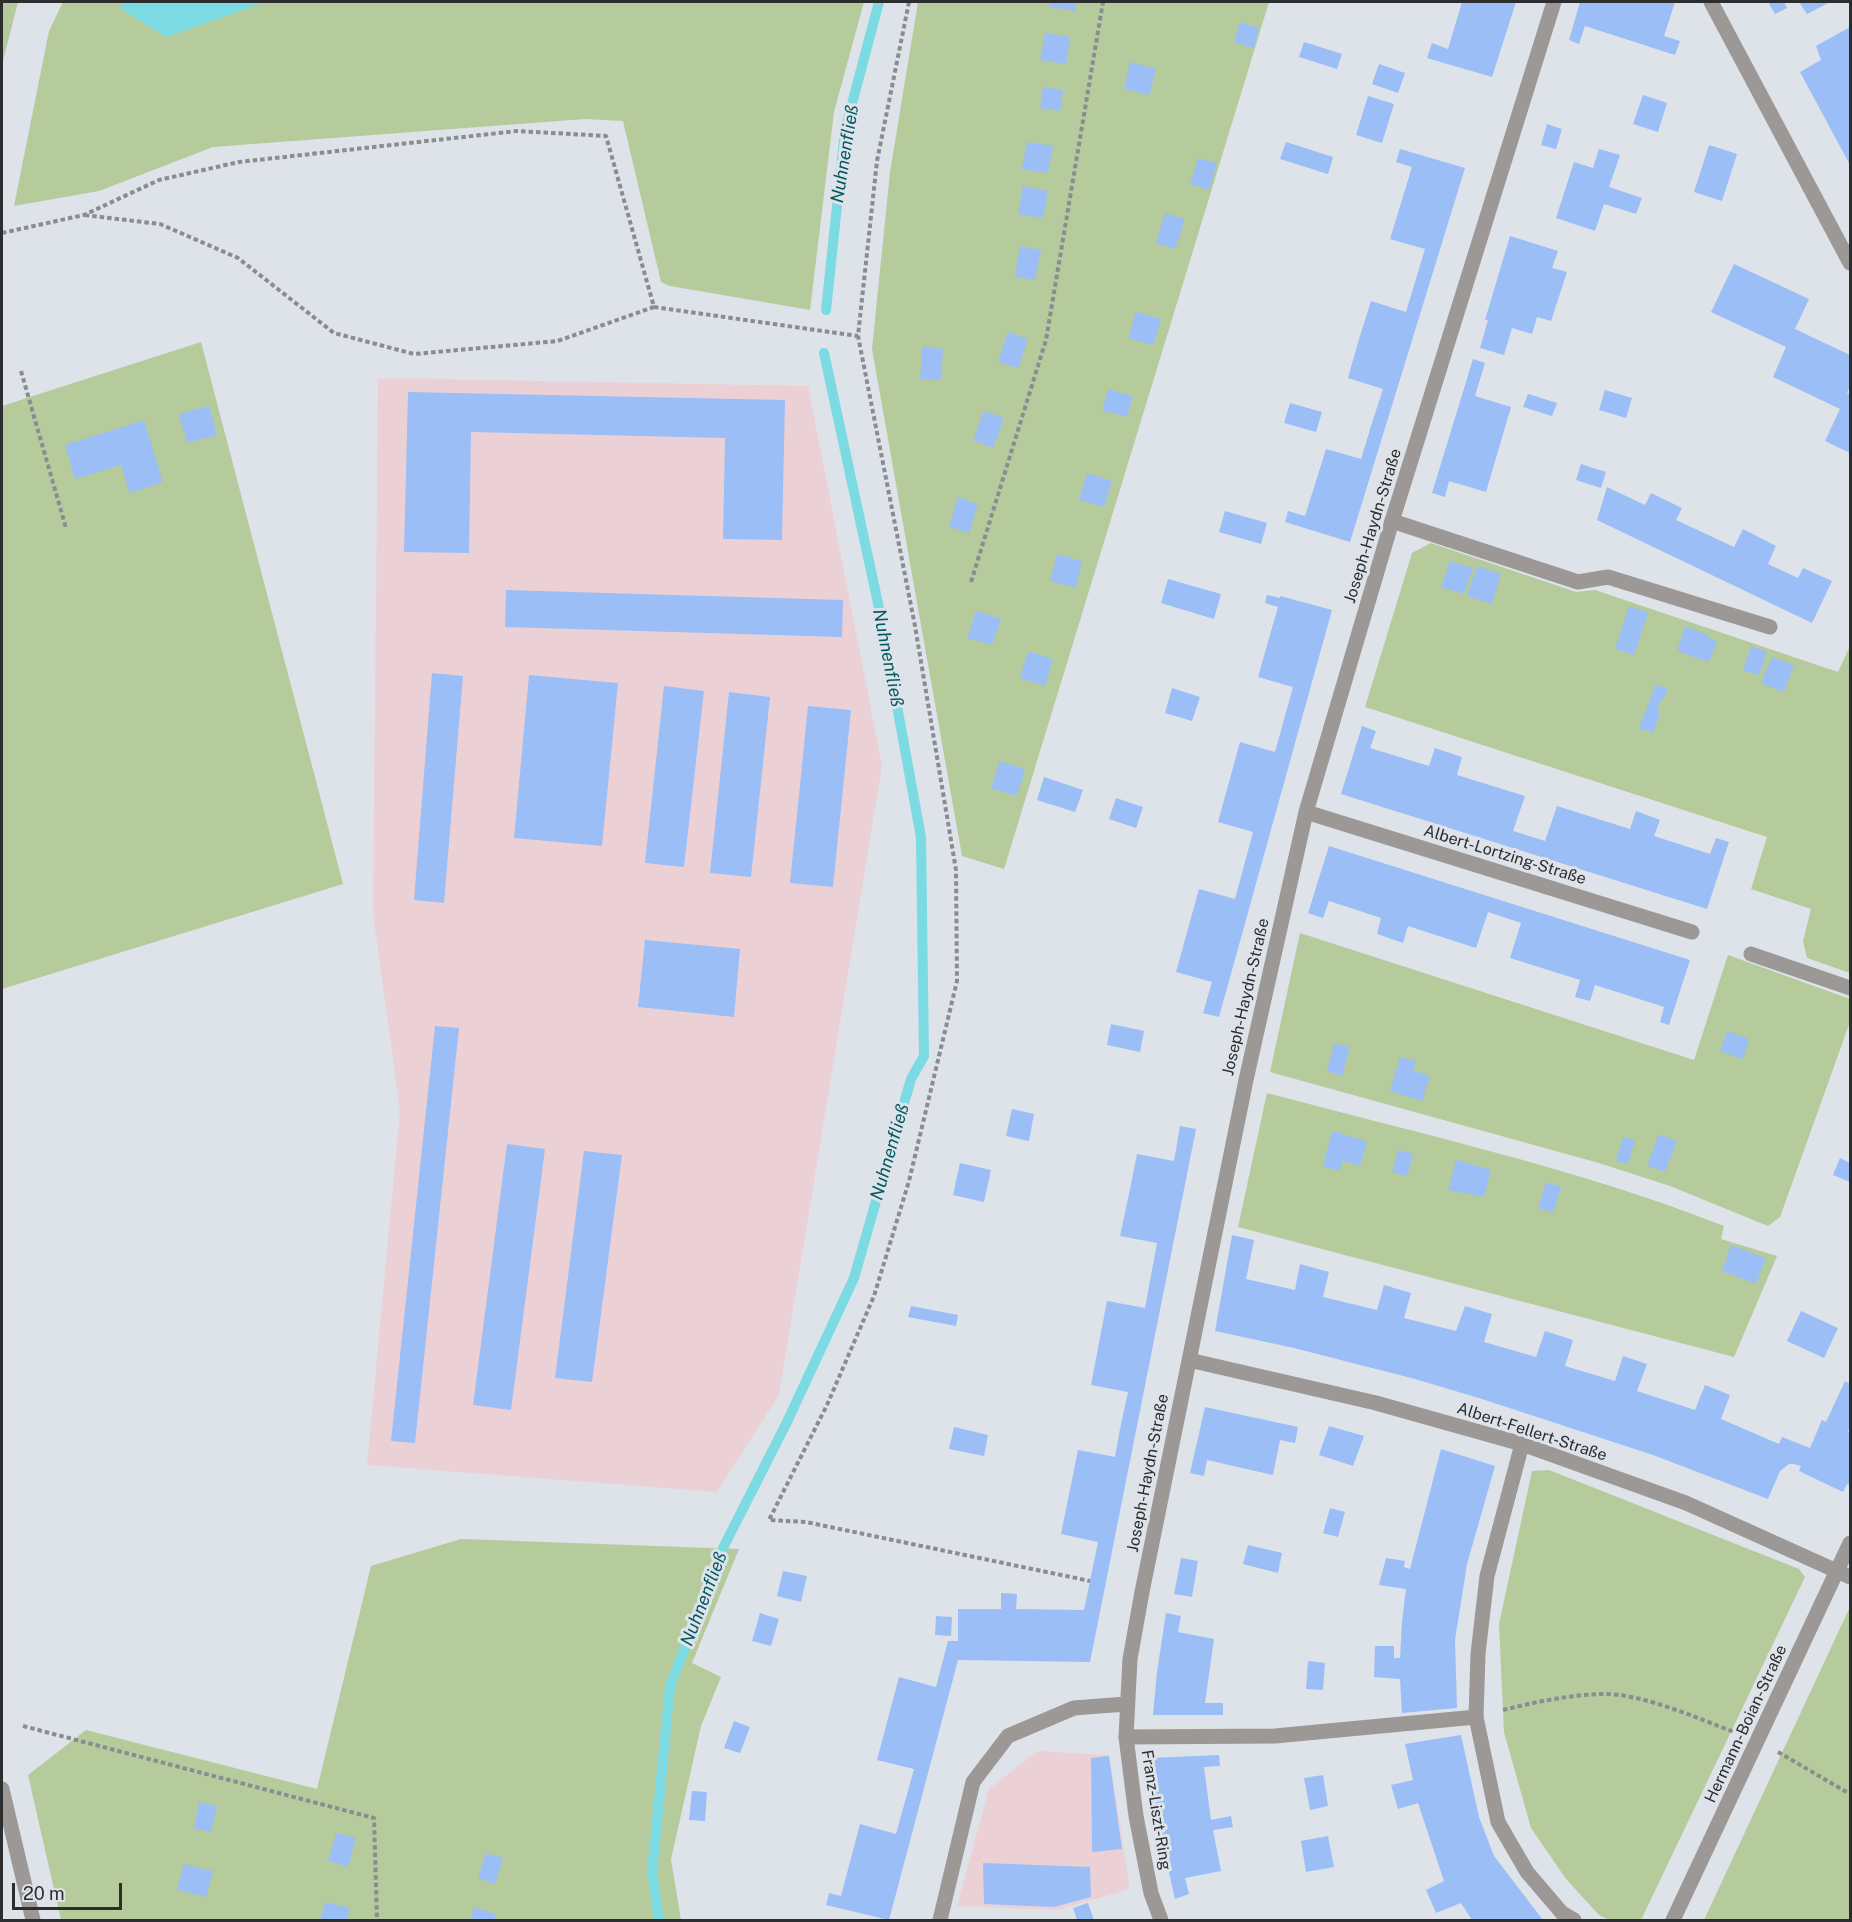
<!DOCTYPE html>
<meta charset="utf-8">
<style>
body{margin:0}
#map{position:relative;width:1852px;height:1922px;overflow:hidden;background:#dee2e9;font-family:"Public Sans",sans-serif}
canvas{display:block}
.frame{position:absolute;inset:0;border:3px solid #2b2d2f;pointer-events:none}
.scale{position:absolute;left:12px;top:1883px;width:110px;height:27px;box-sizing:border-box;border:3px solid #2b2d2f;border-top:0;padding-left:8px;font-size:18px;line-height:21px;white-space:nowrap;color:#2b2d2f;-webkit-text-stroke:4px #dee2e9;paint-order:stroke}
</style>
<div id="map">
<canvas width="1852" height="1922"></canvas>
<div class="frame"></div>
<div class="scale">20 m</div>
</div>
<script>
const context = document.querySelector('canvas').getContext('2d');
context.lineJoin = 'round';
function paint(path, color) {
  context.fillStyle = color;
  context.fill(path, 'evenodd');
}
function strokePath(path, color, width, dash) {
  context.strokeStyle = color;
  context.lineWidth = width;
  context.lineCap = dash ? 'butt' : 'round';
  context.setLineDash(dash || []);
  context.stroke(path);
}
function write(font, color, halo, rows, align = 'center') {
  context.font = font + ' "Public Sans",sans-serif';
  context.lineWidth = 6;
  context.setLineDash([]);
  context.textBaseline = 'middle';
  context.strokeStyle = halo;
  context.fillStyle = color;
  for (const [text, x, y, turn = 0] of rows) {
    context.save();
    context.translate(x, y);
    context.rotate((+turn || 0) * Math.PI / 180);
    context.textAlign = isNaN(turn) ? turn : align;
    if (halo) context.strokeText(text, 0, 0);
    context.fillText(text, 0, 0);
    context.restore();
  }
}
paint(new Path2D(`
 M 378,378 L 808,386 L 882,766 L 779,1395 L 717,1492 L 367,1465 L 400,1111 L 373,913 Z
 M 1037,1751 L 1109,1755 L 1130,1889 L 1057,1910 L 957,1906 L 989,1789 Z`), '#ebd1d6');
paint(new Path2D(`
 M 2,2 L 18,2 L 2,65 Z
 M 63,2 L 864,2 L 834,112 L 810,310 L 670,286 L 661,282 L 623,121 L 585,119 L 213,147 L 99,191 L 14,206 L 49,31 Z
 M 918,2 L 1269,2 L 1004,869 L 962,856 L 872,349 L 890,172 Z
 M 201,342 L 343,884 L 2,989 L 2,406 Z
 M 1431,543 L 1576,592 L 1595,590 L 1838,672 L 1850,646 L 1850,973 L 1807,958 L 1803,941 L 1811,909 L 1751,889 L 1767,837 L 1365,707 L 1412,553 Z
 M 1300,933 L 1694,1060 L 1728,955 L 1850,999 L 1850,1022 L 1780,1217 L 1768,1226 L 1670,1186 L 1599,1163 L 1270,1072 Z
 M 1267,1093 C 1420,1134 1577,1168 1724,1226 L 1721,1239 L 1777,1256 L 1734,1357 L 1238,1227 Z
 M 1549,1470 L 1799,1569 L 1805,1577 L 1641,1920 L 1609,1920 L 1599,1915 L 1566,1879 L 1531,1828 L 1504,1732 L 1499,1624 L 1532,1471 Z
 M 461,1539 L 739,1549 L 692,1663 L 721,1677 L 701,1726 L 671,1859 L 681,1920 L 61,1920 L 28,1775 L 86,1730 L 317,1789 L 371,1566 Z
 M 1850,1607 L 1850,1920 L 1704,1920 Z`), '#b5cb9b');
paint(new Path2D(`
 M 123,2 L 266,2 L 166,37 L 121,9 Z`), '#7cdae3');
strokePath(new Path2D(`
 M 826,310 L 845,130 L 879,2
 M 659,1920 L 652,1873 L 670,1686 L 723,1548 L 787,1422 L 854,1278 L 911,1079 L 924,1056 L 921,837 L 879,608 L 824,353`), '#7cdae3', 10);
paint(new Path2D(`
 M 1050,2 L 1076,2 L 1075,11 L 1049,7 Z
 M 1462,2 L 1516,2 L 1492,77 L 1427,58 L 1432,43 L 1448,49 Z
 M 1580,2 L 1675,2 L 1664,36 L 1680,41 L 1675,55 L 1585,26 L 1579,44 L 1569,40 Z
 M 1768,2 L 1784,2 L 1787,8 L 1775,14 Z
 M 1799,2 L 1830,2 L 1807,14 Z
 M 1240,22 L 1259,28 L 1254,48 L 1234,42 Z
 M 1850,27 L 1850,165 L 1800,72 L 1821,60 L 1816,46 Z
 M 1045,33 L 1070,37 L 1066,64 L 1040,60 Z
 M 1304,42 L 1342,54 L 1337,69 L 1299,57 Z
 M 1130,62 L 1156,69 L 1149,95 L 1124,89 Z
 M 1379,64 L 1405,73 L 1398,93 L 1372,84 Z
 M 1043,87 L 1063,90 L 1060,111 L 1040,108 Z
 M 1643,95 L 1667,103 L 1658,132 L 1633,124 Z
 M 1368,96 L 1394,104 L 1382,143 L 1356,135 Z
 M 1547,124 L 1562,129 L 1556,149 L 1541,145 Z
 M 1027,142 L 1053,146 L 1048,173 L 1022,169 Z
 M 1286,142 L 1333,157 L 1328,174 L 1280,159 Z
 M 1709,145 L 1737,154 L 1722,201 L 1694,192 Z
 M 1400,149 L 1465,168 L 1350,542 L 1285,522 L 1288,511 L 1305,516 L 1326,449 L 1361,459 L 1372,423 L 1383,389 L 1348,378 L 1359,339 L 1371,301 L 1406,312 L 1425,249 L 1390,239 L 1412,167 L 1396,162 Z
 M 1599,149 L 1620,155 L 1609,187 L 1642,198 L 1636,214 L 1604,204 L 1595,231 L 1556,218 L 1574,162 L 1593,168 Z
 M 1198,158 L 1217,163 L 1209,190 L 1190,184 Z
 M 1023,186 L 1048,191 L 1043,218 L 1018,214 Z
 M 1165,213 L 1185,219 L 1175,249 L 1156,243 Z
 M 1510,236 L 1558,251 L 1552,268 L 1567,272 L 1551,321 L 1537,317 L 1532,334 L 1512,328 L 1504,355 L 1480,348 L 1488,320 L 1485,320 Z
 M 1020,246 L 1041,250 L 1035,280 L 1015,277 Z
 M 1734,264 L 1809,299 L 1795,329 L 1850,355 L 1850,386 L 1847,393 L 1850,394 L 1850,453 L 1825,441 L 1840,409 L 1773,377 L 1786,347 L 1711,312 Z
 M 1136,312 L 1161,319 L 1153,345 L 1128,338 Z
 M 1008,332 L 1028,339 L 1018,368 L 998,362 Z
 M 922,347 L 943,349 L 941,380 L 920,379 Z
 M 1473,359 L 1485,363 L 1475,396 L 1511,407 L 1486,492 L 1449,481 L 1445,497 L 1432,493 Z
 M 1108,389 L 1133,396 L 1127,417 L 1102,410 Z
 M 1605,390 L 1632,398 L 1626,418 L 1599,410 Z
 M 408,392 L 785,400 L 782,540 L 723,539 L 725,438 L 471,432 L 469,553 L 404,552 Z
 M 1528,394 L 1557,403 L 1552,416 L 1523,407 Z
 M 1290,403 L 1322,412 L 1316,432 L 1284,423 Z
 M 209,406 L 217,435 L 187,443 L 179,414 Z
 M 984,411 L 1004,418 L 993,448 L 973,440 Z
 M 144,420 L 163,482 L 130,493 L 121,465 L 75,479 L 65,445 Z
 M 1581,464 L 1606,472 L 1601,488 L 1576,480 Z
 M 1087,473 L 1112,481 L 1104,507 L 1079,500 Z
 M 1607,487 L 1645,505 L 1651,493 L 1682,508 L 1676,520 L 1734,547 L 1743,529 L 1776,546 L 1768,564 L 1798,578 L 1803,568 L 1832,581 L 1812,623 L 1597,520 Z
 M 958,497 L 978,504 L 969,533 L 949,527 Z
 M 1225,511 L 1267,523 L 1261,544 L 1219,532 Z
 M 1057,554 L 1082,561 L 1076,588 L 1050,581 Z
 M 1450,561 L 1473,568 L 1464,594 L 1441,587 Z
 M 1477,566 L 1501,574 L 1492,604 L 1467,596 Z
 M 1168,579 L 1221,594 L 1214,619 L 1161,603 Z
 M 506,590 L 843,600 L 842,637 L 505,627 Z
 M 1267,595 L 1280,598 L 1280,596 L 1332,610 L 1219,1017 L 1203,1013 L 1212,982 L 1176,972 L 1199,889 L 1235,899 L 1253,832 L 1218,822 L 1240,742 L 1275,752 L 1293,687 L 1258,677 L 1278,607 L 1265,603 Z
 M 1629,606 L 1648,613 L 1634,655 L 1615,649 Z
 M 976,611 L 1001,619 L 992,645 L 967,638 Z
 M 1685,626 L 1709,635 L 1708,638 L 1717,641 L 1709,662 L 1677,651 Z
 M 1751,646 L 1767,652 L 1759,675 L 1743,670 Z
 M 1028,651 L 1053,659 L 1045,686 L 1020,678 Z
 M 1772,657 L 1794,665 L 1784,692 L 1761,683 Z
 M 432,673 L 463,676 L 444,903 L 414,900 Z
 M 529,675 L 618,683 L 602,846 L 514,838 Z
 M 1656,684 L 1668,689 L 1663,700 L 1658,704 L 1659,717 L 1653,733 L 1639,728 Z
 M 664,686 L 704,691 L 684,867 L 645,863 Z
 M 1172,688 L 1200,697 L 1192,721 L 1165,713 Z
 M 729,692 L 770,697 L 751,877 L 710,873 Z
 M 808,706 L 851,710 L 833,887 L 790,883 Z
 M 1362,726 L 1376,731 L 1370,748 L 1429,766 L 1435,748 L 1462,757 L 1457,775 L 1525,796 L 1513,831 L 1545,841 L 1557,806 L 1630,829 L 1636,811 L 1660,820 L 1654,836 L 1710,854 L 1716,838 L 1729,842 L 1707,909 L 1341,794 Z
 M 1000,761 L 1025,769 L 1017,796 L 991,788 Z
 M 1044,777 L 1083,790 L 1075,812 L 1037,800 Z
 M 1116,798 L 1143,807 L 1136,828 L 1109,819 Z
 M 1329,846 L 1690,960 L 1669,1025 L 1660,1022 L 1664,1007 L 1595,985 L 1590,1001 L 1575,997 L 1580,980 L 1510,958 L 1521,923 L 1488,912 L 1476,948 L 1408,926 L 1403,943 L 1377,934 L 1381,918 L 1329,901 L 1323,918 L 1308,913 Z
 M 645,940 L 740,949 L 734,1017 L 638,1007 Z
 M 1111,1024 L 1144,1031 L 1140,1052 L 1107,1045 Z
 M 435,1026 L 459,1028 L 415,1443 L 391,1441 Z
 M 1727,1031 L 1749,1039 L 1743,1059 L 1720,1051 Z
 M 1334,1043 L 1350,1047 L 1342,1076 L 1327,1071 Z
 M 1400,1057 L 1416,1061 L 1413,1071 L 1430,1076 L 1422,1101 L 1390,1091 Z
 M 1012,1109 L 1034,1114 L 1029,1141 L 1006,1136 Z
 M 1180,1126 L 1196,1129 L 1090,1662 L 958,1660 L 889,1920 L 826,1905 L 829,1893 L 841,1896 L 860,1824 L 896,1834 L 914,1769 L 877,1760 L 899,1677 L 936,1687 L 948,1641 L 958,1641 L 958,1609 L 1001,1609 L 1001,1593 L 1017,1594 L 1016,1609 L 1084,1610 L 1098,1542 L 1061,1534 L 1078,1450 L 1115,1457 L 1120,1429 L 1128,1392 L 1091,1385 L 1107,1301 L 1145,1308 L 1157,1243 L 1120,1236 L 1129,1194 L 1137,1154 L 1174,1161 Z
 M 1332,1131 L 1367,1141 L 1360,1166 L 1342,1161 L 1340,1171 L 1323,1166 Z
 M 1659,1134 L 1677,1141 L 1665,1172 L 1647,1165 Z
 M 1623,1137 L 1635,1140 L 1628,1164 L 1616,1161 Z
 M 507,1144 L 545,1149 L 511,1410 L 473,1405 Z
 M 1398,1150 L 1413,1154 L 1407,1176 L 1392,1172 Z
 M 584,1151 L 622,1155 L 592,1382 L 555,1378 Z
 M 1840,1158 L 1850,1163 L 1850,1182 L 1833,1175 Z
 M 1456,1160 L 1491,1170 L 1484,1197 L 1448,1190 Z
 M 960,1163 L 991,1170 L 984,1202 L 953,1195 Z
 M 1546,1182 L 1561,1187 L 1553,1213 L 1538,1208 Z
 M 1232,1235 L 1254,1240 L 1246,1279 L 1295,1290 L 1300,1264 L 1329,1272 L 1323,1297 L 1377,1310 L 1384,1285 L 1411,1293 L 1404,1318 L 1456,1331 L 1465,1306 L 1492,1314 L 1484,1342 L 1536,1357 L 1545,1331 L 1573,1340 L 1565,1366 L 1615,1381 L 1623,1356 L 1647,1364 L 1637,1391 L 1695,1410 L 1705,1385 L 1730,1395 L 1721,1419 L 1779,1444 L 1782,1437 L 1810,1448 L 1822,1420 L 1826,1422 L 1845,1381 L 1850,1384 L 1850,1426 L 1848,1432 L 1850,1433 L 1850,1485 L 1847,1484 L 1843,1492 L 1799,1471 L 1801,1466 L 1794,1464 L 1789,1464 L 1780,1471 L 1768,1499 L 1653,1455 L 1482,1399 L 1415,1379 L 1294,1348 L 1215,1331 Z
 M 1731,1245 L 1766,1258 L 1756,1284 L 1722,1271 Z
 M 911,1306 L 958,1315 L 956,1326 L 908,1317 Z
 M 1801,1311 L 1838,1328 L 1824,1358 L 1787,1341 Z
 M 1205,1407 L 1298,1427 L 1295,1443 L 1280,1440 L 1273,1475 L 1207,1460 L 1204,1476 L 1190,1473 Z
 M 1329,1426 L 1364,1436 L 1353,1466 L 1319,1455 Z
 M 954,1427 L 988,1435 L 984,1456 L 949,1449 Z
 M 1441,1449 L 1495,1466 L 1467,1564 L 1455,1640 L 1457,1708 L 1402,1713 L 1400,1679 L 1374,1677 L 1375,1646 L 1394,1646 L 1394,1658 L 1400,1658 L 1402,1622 L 1406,1589 L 1379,1585 L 1386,1558 L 1405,1561 L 1404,1567 L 1410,1569 Z
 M 1330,1508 L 1345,1512 L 1338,1537 L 1323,1533 Z
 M 1248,1545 L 1282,1553 L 1278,1573 L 1243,1564 Z
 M 1181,1558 L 1198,1561 L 1192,1597 L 1174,1594 Z
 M 783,1571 L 807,1576 L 801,1602 L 777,1596 Z
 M 760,1613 L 779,1619 L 771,1646 L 752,1641 Z
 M 1166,1613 L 1181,1616 L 1178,1632 L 1214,1639 L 1205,1703 L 1223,1703 L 1223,1715 L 1153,1715 L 1157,1672 Z
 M 936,1616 L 952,1617 L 951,1636 L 935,1635 Z
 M 1308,1661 L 1325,1663 L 1323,1690 L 1306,1689 Z
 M 734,1721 L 750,1727 L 740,1753 L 724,1748 Z
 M 1461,1735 L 1479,1817 L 1494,1856 L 1543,1920 L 1472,1920 L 1461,1903 L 1436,1913 L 1426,1890 L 1444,1881 L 1418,1803 L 1398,1809 L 1391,1785 L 1413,1780 L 1405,1744 Z
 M 1219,1755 L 1220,1766 L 1204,1767 L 1211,1820 L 1231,1816 L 1233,1827 L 1213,1830 L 1221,1871 L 1185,1878 L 1189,1894 L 1175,1899 L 1161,1838 L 1149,1758 Z
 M 1109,1756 L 1122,1849 L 1092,1852 L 1091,1758 Z
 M 1323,1775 L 1328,1806 L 1310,1810 L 1304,1778 Z
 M 692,1791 L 707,1792 L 705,1821 L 689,1820 Z
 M 199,1802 L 217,1806 L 211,1832 L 194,1828 Z
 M 336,1833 L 356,1838 L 348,1867 L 328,1861 Z
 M 1328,1836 L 1334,1867 L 1306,1872 L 1301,1841 Z
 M 486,1853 L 503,1858 L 495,1884 L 478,1878 Z
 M 983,1863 L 1090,1867 L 1091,1897 L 1054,1907 L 984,1904 Z
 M 184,1864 L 213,1871 L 206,1897 L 177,1890 Z
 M 325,1902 L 350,1908 L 347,1920 L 320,1920 Z
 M 1088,1903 L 1094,1920 L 1077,1920 L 1073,1908 Z
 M 474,1907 L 496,1914 L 494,1920 L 470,1920 Z`), '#9bbef7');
strokePath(new Path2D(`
 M 909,2 L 877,161 L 858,336 L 915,626 L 956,870 L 957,981 L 909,1181 L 874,1296 L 827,1405 L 769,1520 L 806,1522 L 1090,1581
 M 2,233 L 84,215 L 159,180 L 239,162 L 517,131 L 606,136 L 654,307 L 558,341 L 414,354 L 334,333 L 238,258 L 160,224 L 84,215
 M 654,307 L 858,336
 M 21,371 L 66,528
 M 971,582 L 1046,340 L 1103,2
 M 1503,1710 C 1535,1702 1568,1695 1602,1694 C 1641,1693 1697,1718 1734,1732
 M 23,1726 L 374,1818 L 377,1920
 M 1778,1752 L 1850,1794`), '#898c91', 4, [4.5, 3]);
strokePath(new Path2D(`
 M 1392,521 L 1578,582 L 1608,577 L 1770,627
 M 1751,954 L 1850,988
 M 1126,1737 L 1275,1736 L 1476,1717`), '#9b9896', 15);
strokePath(new Path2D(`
 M 1711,2 L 1850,263
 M 1306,812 L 1692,932
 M 1189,1360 L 1376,1403 L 1522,1444 L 1686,1503 L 1850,1577
 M 1522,1444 L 1487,1576 L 1478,1654 L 1476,1717 L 1498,1822 L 1527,1872 L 1562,1913 L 1574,1920
 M 2,1789 L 33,1920
 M 940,1920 L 973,1782 L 1008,1736 L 1074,1708 L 1126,1704
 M 1161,1920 L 1151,1893 L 1136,1816 L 1126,1737 L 1130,1659 L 1142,1592 L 1246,1080 L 1306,812 L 1392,521 L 1554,2
 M 1673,1920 L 1850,1543`), '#9b9896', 15);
write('16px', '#2b2d2f', '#dee2e9', [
 ["Joseph-Haydn-Straße",1373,526,-73],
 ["Albert-Lortzing-Straße",1505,855,17],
 ["Joseph-Haydn-Straße",1246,997,-77],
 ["Albert-Fellert-Straße",1532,1432,18],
 ["Joseph-Haydn-Straße",1148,1473,-79],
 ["Hermann-Boian-Straße",1746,1724,-65],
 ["Franz-Liszt-Ring",1156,1810,81]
]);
write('italic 18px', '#025a60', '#dee2e9', [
 ["Nuhnenfließ",845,154,-81],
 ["Nuhnenfließ",888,658,79],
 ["Nuhnenfließ",890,1152,-74],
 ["Nuhnenfließ",704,1599,-69]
]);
</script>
